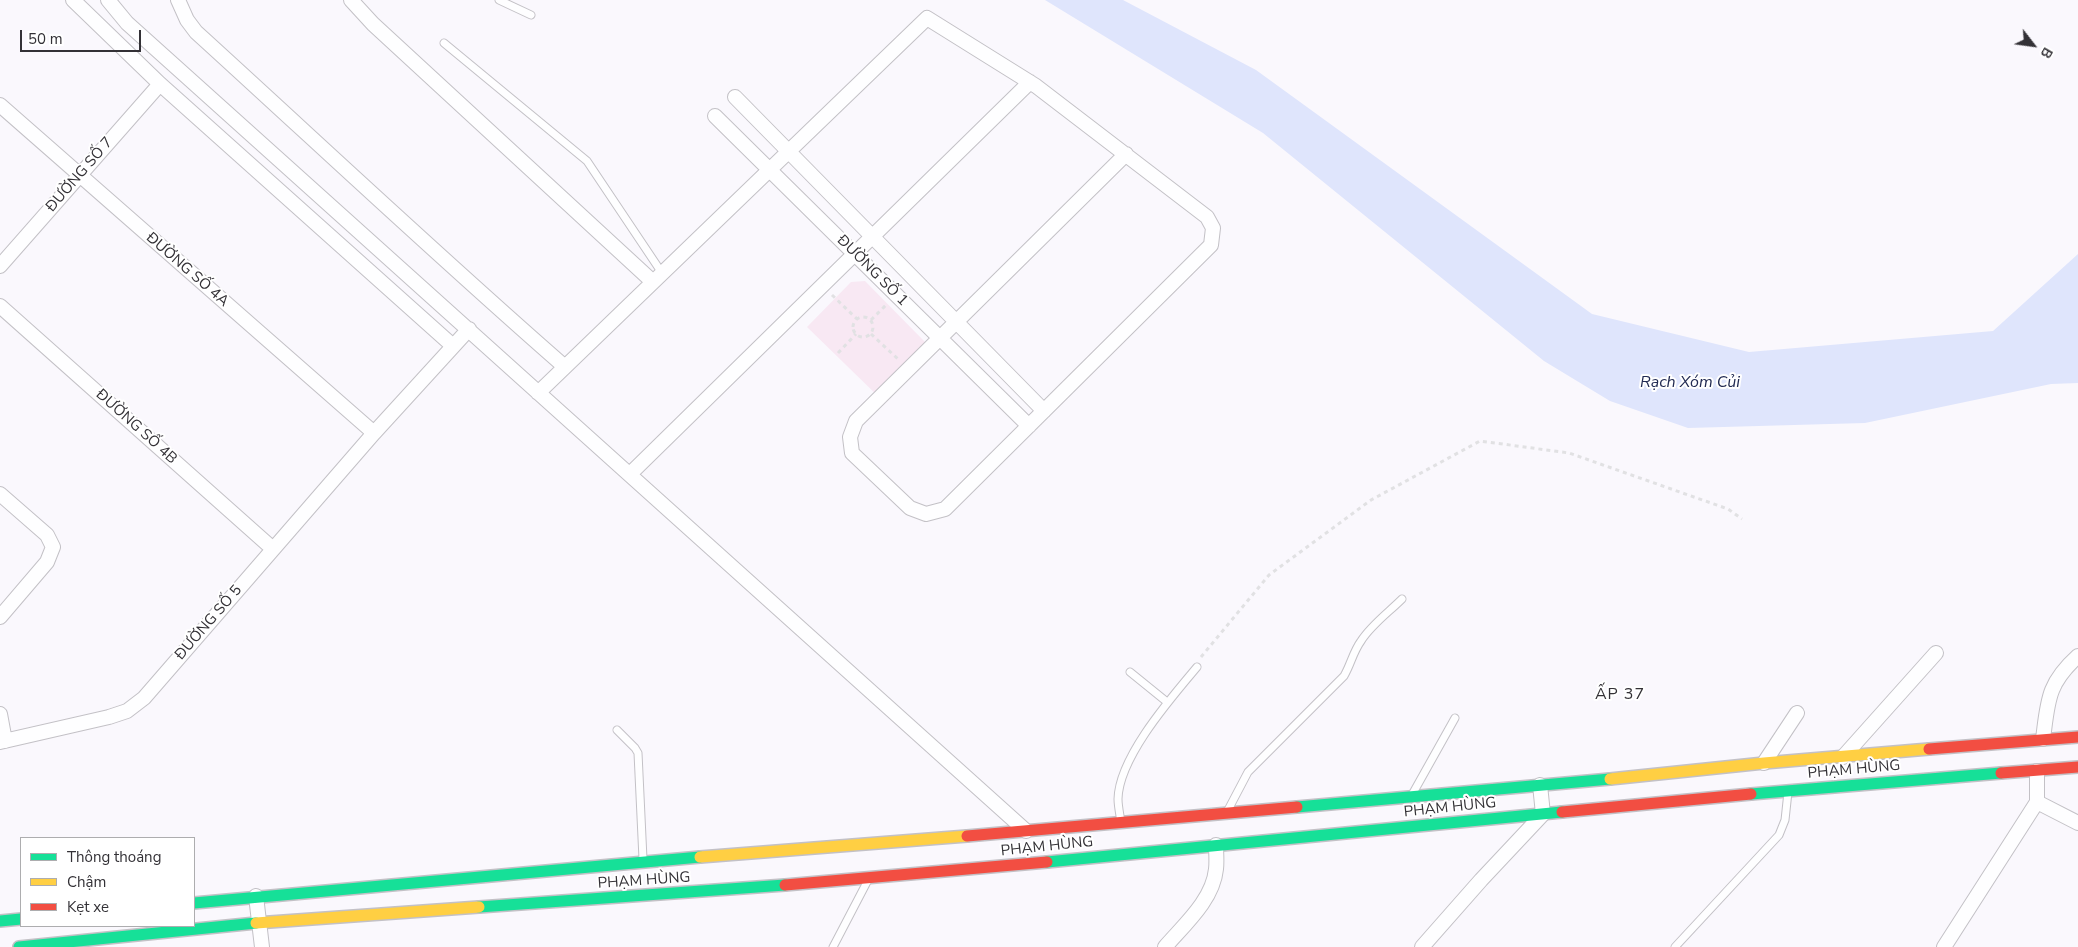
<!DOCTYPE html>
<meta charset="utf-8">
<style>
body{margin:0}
#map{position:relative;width:2078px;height:947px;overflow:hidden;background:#faf8fd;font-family:"Nunito Sans",sans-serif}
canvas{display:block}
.legend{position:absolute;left:20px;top:837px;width:175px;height:90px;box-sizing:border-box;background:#fff;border:1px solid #adadaf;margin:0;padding:6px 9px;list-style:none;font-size:15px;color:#333136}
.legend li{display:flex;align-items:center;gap:10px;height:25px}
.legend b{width:25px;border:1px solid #adadaf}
.north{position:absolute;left:2008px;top:20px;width:50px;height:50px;-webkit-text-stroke:4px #fff;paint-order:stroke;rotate:120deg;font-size:14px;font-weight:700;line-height:20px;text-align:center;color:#333136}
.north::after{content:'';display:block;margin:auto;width:18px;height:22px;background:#333136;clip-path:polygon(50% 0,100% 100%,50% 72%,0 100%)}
.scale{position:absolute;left:20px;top:30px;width:121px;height:22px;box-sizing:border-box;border:2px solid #333136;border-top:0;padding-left:6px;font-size:15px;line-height:18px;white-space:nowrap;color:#333136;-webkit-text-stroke:4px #fff;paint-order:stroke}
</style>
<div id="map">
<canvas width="2078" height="947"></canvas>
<ul class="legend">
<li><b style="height:6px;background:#16e098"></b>Thông thoáng</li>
<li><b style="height:6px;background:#ffcf43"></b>Chậm</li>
<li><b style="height:6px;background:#f24e42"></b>Kẹt xe</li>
</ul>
<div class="north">B</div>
<div class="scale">50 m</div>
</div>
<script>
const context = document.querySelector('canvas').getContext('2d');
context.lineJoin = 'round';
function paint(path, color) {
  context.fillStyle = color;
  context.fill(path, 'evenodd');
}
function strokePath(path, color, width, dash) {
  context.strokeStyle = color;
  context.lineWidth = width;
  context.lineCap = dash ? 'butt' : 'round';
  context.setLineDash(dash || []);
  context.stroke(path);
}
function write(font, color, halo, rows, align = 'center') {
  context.font = font + ' "Nunito Sans",sans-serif';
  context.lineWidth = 4;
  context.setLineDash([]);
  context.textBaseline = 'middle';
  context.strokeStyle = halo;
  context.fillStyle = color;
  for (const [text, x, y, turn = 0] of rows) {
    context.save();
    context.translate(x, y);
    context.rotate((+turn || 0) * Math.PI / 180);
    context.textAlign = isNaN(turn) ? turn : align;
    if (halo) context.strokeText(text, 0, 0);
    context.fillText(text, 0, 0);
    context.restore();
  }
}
paint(new Path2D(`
 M 865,281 L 926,343 L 884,402 L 807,327 L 851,282 Z`), '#f8e8f3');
paint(new Path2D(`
 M 1045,0 L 1123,0 L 1256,70 L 1592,314 L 1749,352 L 1993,331 L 2078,254 L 2078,383 L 2051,384 L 1865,423 L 1688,428 L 1610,401 L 1544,361 L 1263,133 Z`), '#dfe5fc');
const lane = new Path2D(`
 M 499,0 L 531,15
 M 444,43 L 587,161 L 662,273
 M 1130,672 L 1167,702
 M 617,730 L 635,748 L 638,753 L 643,859
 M 1413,793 L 1455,718
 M 1228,810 L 1248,772 L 1344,676 C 1351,664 1353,652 1361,641 C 1371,625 1389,612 1402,599
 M 1121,822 C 1120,815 1118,806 1118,799 C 1119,757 1171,698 1197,667
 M 833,947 L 867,882
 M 1675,947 L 1779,835 L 1785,820 L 1788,792`);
const street = new Path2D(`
 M 73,0 L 160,84 L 453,346
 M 108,0 L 127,23 L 1026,831
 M 178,0 L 187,20 L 196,32 C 319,144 440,258 565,367
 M 351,0 L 373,24 L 653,282
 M 735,97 L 1044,411
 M 0,105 L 374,433
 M 715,116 L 1029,426
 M 0,266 L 160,84
 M 0,306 L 273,549
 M 538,393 L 927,18 L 1036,86 L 1207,217 L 1213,228 L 1211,245 L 945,509 L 926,514 L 910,508 L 852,453 L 850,437 L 856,421 L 1126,154
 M 630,474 L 1030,82
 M 0,494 L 47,535 L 53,547 L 47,562 L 0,617
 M 0,714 L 5,741
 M 2043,739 C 2048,701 2047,684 2078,656
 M 0,742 L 109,717 L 127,711 L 144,698 L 374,433 L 469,329
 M 1843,757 L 1936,653
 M 1764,763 L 1797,713
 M 2037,771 L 2037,802 L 2078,823
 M 256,896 L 262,947
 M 1165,947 C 1184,925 1213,900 1216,869 C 1217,861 1216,853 1216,845
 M 1422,947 L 1481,880 L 1543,814 L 1540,785
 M 1944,947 L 2037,802`);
const fast = new Path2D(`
 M 1751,794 L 2001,773
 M 1297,807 L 1610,779
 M 1047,862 L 1562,812
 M 194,903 L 700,857
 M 479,907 L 785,885
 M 0,921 L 21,919
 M 19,947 L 256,923`);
const slow = new Path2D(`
 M 1610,779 L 1764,763 L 1929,749
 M 700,857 L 967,836
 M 256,923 L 479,907`);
const jam = new Path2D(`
 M 1929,749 L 2078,737
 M 2001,773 L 2078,767
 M 1562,812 L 1751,794
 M 967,836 L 1297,807
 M 785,885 L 1047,862`);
strokePath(lane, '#c3c1c6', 9);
strokePath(street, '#c3c1c6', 16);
strokePath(fast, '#c3c1c6', 14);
strokePath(slow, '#c3c1c6', 14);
strokePath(jam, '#c3c1c6', 14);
strokePath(new Path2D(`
 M 832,295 L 857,319
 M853 327a10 10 0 1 1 20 0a10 10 0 1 1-20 0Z
 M 871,320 L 887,304
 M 871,334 L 898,359
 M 838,353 L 856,334
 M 1201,657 L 1269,575 L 1371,500 L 1480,441 L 1569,453 L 1728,509 L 1742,519`), '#e1e1e3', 3, [4, 4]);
strokePath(lane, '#fefeff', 7);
strokePath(street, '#fefeff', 14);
strokePath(fast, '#16e098', 11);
strokePath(slow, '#ffcf43', 11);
strokePath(jam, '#f24e42', 11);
write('15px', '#333136', '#fff', [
 ["ĐƯỜNG SỐ 7",80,175,-49],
 ["ĐƯỜNG SỐ 4A",187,270,41],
 ["ĐƯỜNG SỐ 1",872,271,45],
 ["ĐƯỜNG SỐ 4B",136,427,42],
 ["ĐƯỜNG SỐ 5",209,623,-49],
 ["PHẠM HÙNG",1854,770,-5],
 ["PHẠM HÙNG",1450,808,-6],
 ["PHẠM HÙNG",1047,847,-6],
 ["PHẠM HÙNG",644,881,-4]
]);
write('italic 16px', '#212a52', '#fff', [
 ["Rạch Xóm Củi",1690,383]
]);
context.letterSpacing = '1px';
write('16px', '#333136', '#fff', [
 ["ẤP 37",1620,695]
]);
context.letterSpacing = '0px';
</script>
